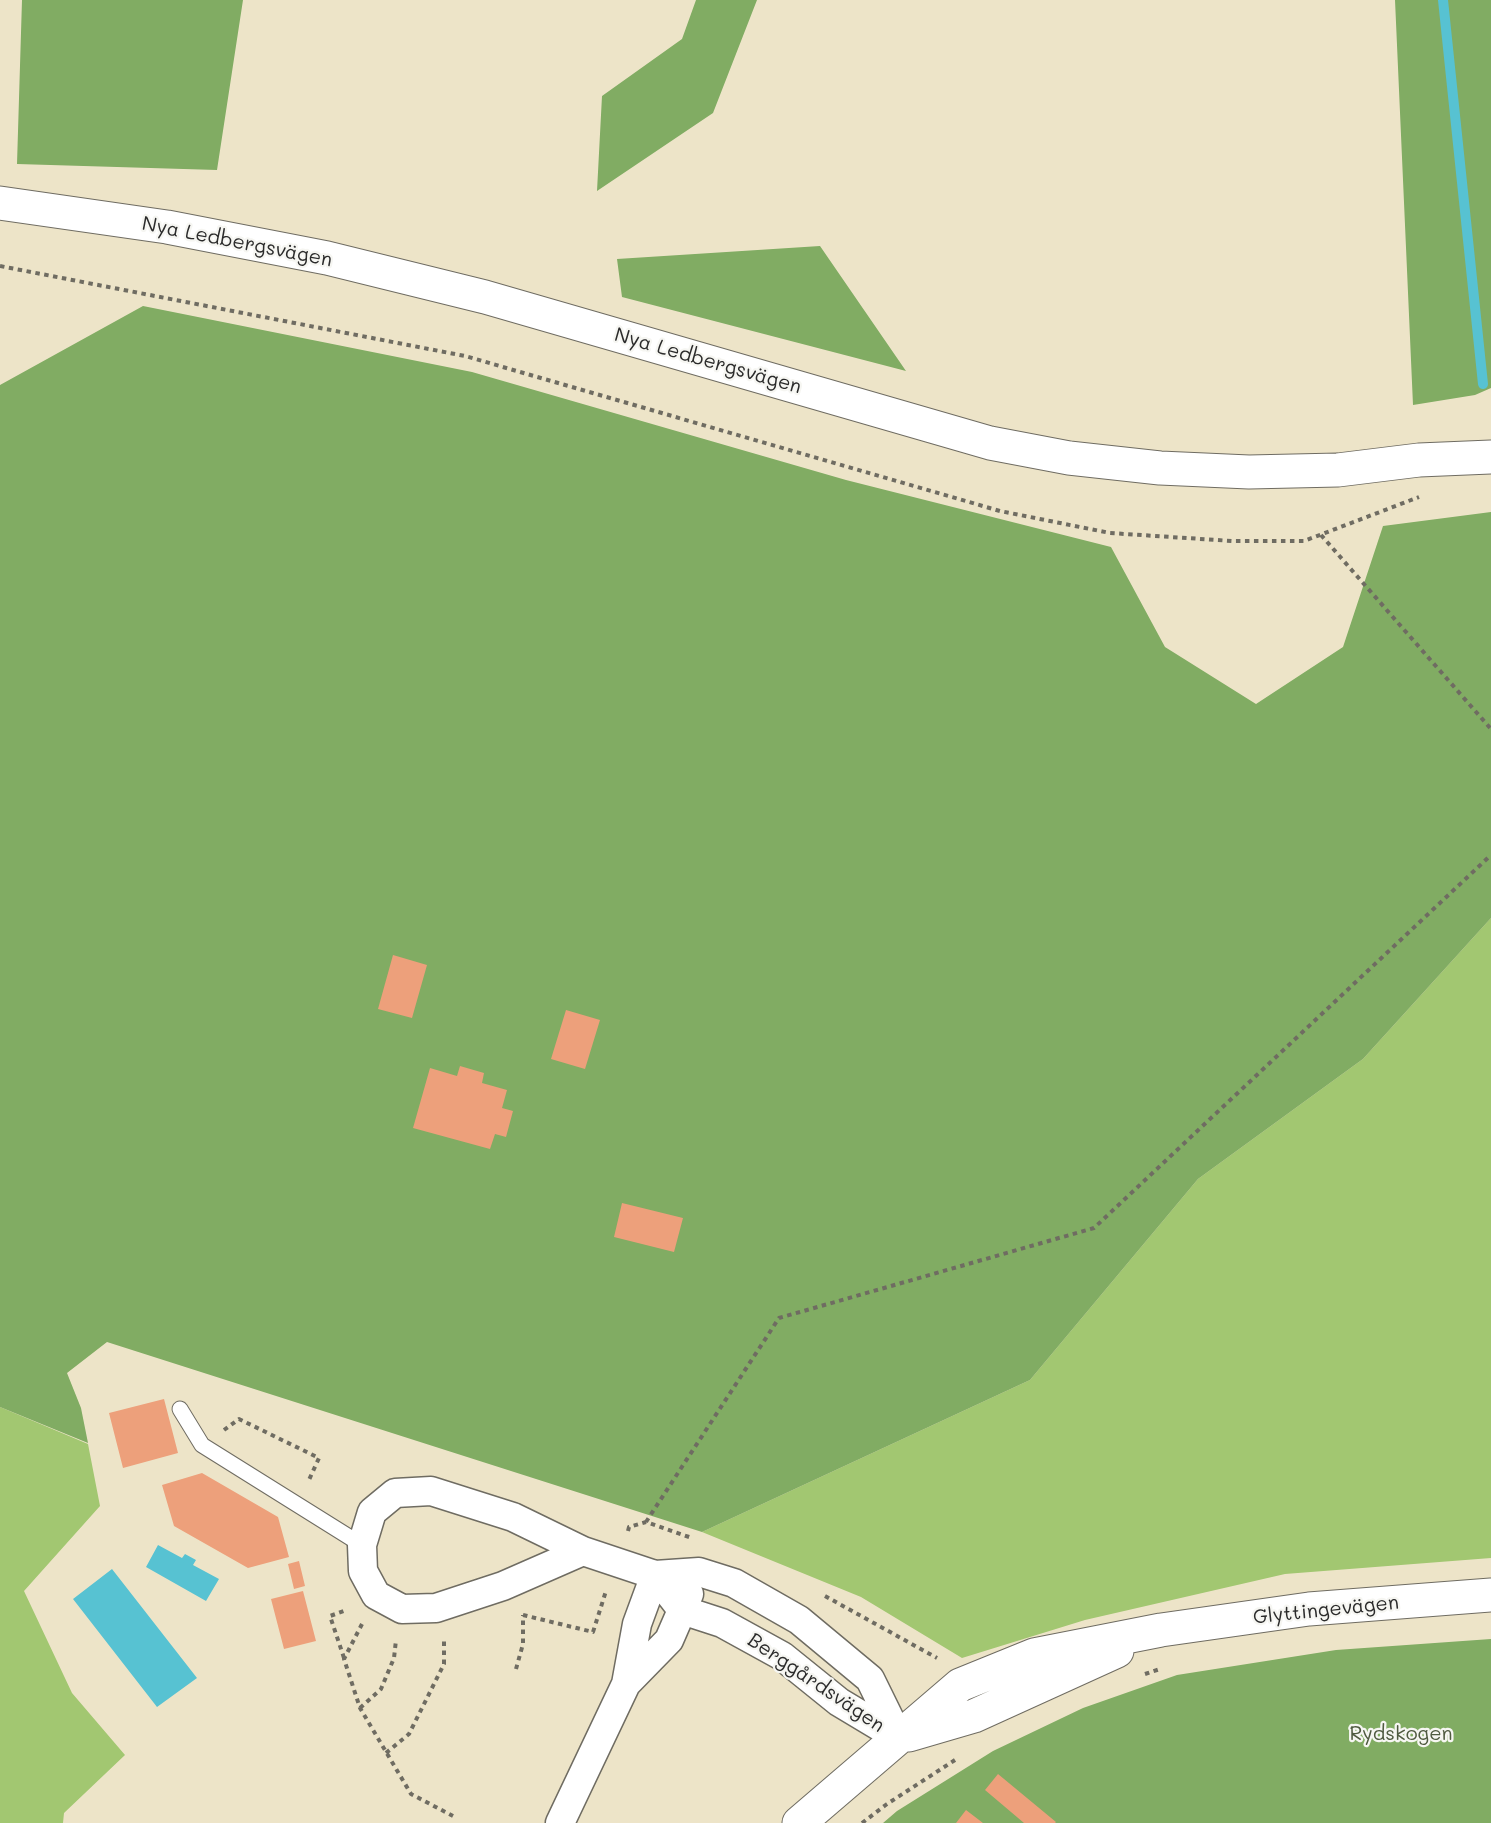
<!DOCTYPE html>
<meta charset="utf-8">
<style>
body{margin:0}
canvas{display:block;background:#ede4c8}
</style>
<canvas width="1491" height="1823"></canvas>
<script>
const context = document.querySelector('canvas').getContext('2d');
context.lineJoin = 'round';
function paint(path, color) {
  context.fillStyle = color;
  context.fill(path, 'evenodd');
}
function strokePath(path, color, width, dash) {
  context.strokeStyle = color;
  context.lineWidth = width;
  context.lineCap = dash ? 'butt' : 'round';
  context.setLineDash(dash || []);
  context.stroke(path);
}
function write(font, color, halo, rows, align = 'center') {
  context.font = font + ' Mali,sans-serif';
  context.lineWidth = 4.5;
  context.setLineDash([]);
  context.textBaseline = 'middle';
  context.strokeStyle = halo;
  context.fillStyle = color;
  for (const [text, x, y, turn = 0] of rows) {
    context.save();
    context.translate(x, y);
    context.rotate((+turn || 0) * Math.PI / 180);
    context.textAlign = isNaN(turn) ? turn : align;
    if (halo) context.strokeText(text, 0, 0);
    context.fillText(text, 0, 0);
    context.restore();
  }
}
paint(new Path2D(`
 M 1491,918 L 1491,1558 L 1285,1574 L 1085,1620 L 962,1658 L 861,1597 L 702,1532 L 1030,1380 L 1198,1179 L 1363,1059 Z
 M 0,1407 L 88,1444 L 100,1506 L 24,1591 L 72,1693 L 125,1755 L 64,1813 L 63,1823 L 0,1823 Z`), '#a2c771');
paint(new Path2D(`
 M 22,0 L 243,0 L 217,170 L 17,164 Z
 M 696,0 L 757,0 L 713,113 L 597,191 L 602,96 L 682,39 Z
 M 1395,0 L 1491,0 L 1491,388 L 1475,395 L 1413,405 Z
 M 820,246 L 906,371 L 622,297 L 617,259 Z
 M 143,306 L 472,372 L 846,480 L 1111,547 L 1165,647 L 1256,704 L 1343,647 L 1383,526 L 1491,512 L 1491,918 L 1363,1059 L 1198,1179 L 1030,1380 L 702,1532 L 107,1342 L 67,1373 L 81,1408 L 88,1443 L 0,1407 L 0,385 Z
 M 1491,1639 L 1491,1823 L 883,1823 L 897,1811 L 993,1751 L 1083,1708 L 1177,1675 L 1336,1650 Z`), '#81ac63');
paint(new Path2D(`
 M 158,1545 L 182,1558 L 185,1554 L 196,1560 L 193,1565 L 219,1579 L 206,1601 L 146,1567 Z
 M 112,1569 L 197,1678 L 157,1707 L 73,1599 Z`), '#57c2d2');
strokePath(new Path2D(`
 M 1443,0 L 1483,384`), '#57c2d2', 10);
paint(new Path2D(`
 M 393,955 L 427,965 L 412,1018 L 378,1009 Z
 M 566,1010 L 600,1020 L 585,1069 L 551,1059 Z
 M 460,1066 L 484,1073 L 482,1083 L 507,1090 L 502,1108 L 513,1111 L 506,1137 L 495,1134 L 490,1149 L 413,1128 L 430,1068 L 457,1076 Z
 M 622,1203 L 683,1218 L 674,1252 L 614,1237 Z
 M 164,1399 L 178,1453 L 123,1468 L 109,1413 Z
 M 202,1473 L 278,1517 L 289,1557 L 248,1568 L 174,1526 L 162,1485 Z
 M 299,1561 L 305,1586 L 294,1589 L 288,1564 Z
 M 303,1591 L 316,1641 L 284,1649 L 271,1599 Z
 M 998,1774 L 1056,1822 L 1055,1823 L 1024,1823 L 985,1790 Z
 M 966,1810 L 983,1823 L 956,1823 Z`), '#eda07b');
const lane = new Path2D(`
 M 180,1409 L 202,1445 L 362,1545`);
const street = new Path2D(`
 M 583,1551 L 503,1586 L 436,1608 L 402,1609 L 376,1595 L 363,1571 L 362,1545 L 372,1512 L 395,1493 L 431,1491 L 513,1517 L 583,1551 L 655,1575 L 699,1572 L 734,1583 L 799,1620 L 870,1679 L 899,1738
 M 655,1575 L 682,1610 L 722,1623 L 782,1656 L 839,1702 L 899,1738
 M 626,1684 L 669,1640 L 689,1594
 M 560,1823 L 626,1684 L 637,1624 L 655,1575`);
const secondary = new Path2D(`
 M 0,203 L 167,227 L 327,258 L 485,297 L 990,443 L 1069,458 L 1160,468 L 1249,472 L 1338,470 L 1419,460 L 1491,457
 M 909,1735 L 974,1716 L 1117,1651
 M 799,1823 L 960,1685 L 1034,1655 L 1161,1630 L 1309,1609 L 1491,1595`);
strokePath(lane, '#6f6c62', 17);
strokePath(street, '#6f6c62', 31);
strokePath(secondary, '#6f6c62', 35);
strokePath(new Path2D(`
 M 0,266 L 465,356 L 1000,511 L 1110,533 L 1232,541 L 1304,541 L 1419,497
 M 1321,535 L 1491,729
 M 224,1430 L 239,1419 L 319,1458 L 308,1482
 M 646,1522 L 779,1318 L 1094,1228 L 1491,855
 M 628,1531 L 629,1527 L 646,1522 L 692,1538
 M 825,1596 L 937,1658
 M 523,1615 L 593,1632 L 606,1591
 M 362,1624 L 344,1659 L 360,1708 L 411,1794 L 453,1816
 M 344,1658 L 330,1616 L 344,1611
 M 516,1669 L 523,1644 L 523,1615
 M 1145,1674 L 1160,1669
 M 360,1708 L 381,1689 L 394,1658 L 396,1640
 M 386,1753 L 409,1734 L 444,1664 L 444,1638
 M 862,1823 L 887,1804 L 955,1760`), '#6f6c62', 4, [4.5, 4.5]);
strokePath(lane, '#fff', 15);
strokePath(street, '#fff', 28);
strokePath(secondary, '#fff', 33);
write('20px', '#2b2b2b', '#f6f6f2', [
 ["Nya Ledbergsvägen",237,242,11],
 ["Nya Ledbergsvägen",708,361,16],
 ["Glyttingevägen",1326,1610,-6],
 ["Berggårdsvägen",816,1683,34]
]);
write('20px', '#4f5a40', '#f6f6f2', [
 ["Rydskogen",1401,1734]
]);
</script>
